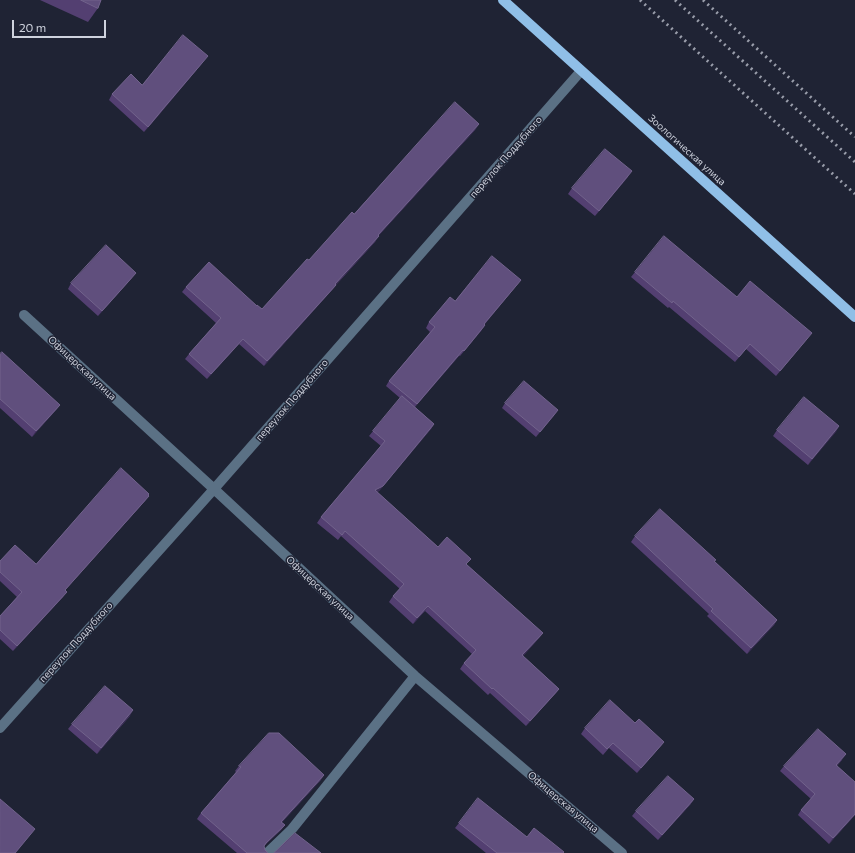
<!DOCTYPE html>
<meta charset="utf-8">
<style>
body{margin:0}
#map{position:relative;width:855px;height:853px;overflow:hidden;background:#1f2334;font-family:Commissioner,sans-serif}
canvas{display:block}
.scale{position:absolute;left:12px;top:20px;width:94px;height:18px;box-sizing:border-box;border:2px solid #ced2dd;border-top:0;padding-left:5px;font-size:12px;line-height:14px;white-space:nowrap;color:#ced2dd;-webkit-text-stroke:3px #1f2334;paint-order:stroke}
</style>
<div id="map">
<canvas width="855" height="853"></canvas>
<div class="scale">20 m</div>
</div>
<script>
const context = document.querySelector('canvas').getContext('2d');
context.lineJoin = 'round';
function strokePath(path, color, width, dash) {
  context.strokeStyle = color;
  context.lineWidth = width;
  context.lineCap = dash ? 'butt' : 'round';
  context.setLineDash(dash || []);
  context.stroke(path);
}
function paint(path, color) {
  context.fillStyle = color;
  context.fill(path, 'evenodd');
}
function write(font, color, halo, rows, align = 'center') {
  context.font = font + ' Commissioner,sans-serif';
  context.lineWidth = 3;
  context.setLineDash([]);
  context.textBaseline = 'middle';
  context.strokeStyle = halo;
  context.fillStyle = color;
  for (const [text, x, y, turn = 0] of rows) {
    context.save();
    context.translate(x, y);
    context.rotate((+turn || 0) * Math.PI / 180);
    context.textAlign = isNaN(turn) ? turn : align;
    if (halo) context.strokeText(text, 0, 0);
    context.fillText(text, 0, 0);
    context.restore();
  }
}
strokePath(new Path2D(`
 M 24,315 L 214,489 L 415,676 L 622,853
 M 0,728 L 214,489 L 581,71
 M 267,853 L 292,829 L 415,676`), '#5b7185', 10);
strokePath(new Path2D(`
 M 503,0 L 855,317`), '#90bfe7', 10);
strokePath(new Path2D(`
 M 640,0 L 855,194
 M 675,0 L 855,162
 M 703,0 L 855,137`), '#999daa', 3, [2, 4]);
paint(new Path2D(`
 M 40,0 L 101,0 L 98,8 L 88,22 Z
 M 204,61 L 158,116 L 144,132 L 109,100 L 112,94 L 142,85 Z
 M 476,129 L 378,236 L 375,242 L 336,285 L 332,290 L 264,366 L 239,344 L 207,379 L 185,359 L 189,354 L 216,323 L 182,292 L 186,287 L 257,306 L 262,309 L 354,214 Z
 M 628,177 L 595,216 L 568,194 L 572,188 Z
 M 635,272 L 737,297 L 808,338 L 776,376 L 746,349 L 735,362 L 669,307 L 668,308 L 631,277 Z
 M 132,278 L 98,316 L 68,289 L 71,283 Z
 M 521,280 L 484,325 L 485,325 L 481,331 L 460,356 L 459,356 L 415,407 L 434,424 L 431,429 L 379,491 L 377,492 L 438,547 L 467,565 L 543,633 L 539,638 L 523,656 L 559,689 L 555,694 L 526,726 L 490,693 L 488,695 L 460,669 L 464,663 L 472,654 L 425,611 L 413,624 L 389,602 L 393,596 L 400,589 L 341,536 L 338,540 L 317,523 L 321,517 L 381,446 L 369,436 L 400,398 L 386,386 L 389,381 L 430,332 L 426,328 L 429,322 L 455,301 Z
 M 0,354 L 60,405 L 56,410 L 32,437 L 0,408 Z
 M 505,403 L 558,410 L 536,437 L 502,408 Z
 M 839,426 L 808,465 L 773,436 L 777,430 Z
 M 148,495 L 145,501 L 65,590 L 63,597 L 13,651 L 0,639 L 0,616 L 17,597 L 0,581 L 0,561 L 36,564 Z
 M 635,536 L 714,561 L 777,620 L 774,625 L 747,654 L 707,616 L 709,614 L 631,542 Z
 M 130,716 L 97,754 L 68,729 L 72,724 Z
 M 635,723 L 664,742 L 660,747 L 637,773 L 609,748 L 603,755 L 581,734 L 585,728 Z
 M 842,760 L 837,766 L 855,782 L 855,815 L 829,844 L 798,815 L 801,810 L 811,799 L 780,771 L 784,766 Z
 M 239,766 L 324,775 L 320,781 L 282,822 L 285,825 L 281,830 L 264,846 L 265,850 L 268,853 L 237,853 L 197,819 L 201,813 L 236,772 L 235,771 Z
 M 694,799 L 690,805 L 658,840 L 632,816 L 636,811 Z
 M 459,823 L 527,837 L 563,853 L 486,853 L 455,828 Z`), '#533f71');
paint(new Path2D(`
 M 208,56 L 204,61 L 158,116 L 144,132 L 148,127 Z
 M 479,124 L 476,129 L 374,241 L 378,235 Z
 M 632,171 L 628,177 L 595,216 L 599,211 Z
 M 379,236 L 375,242 L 331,290 L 335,284 Z
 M 136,273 L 132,278 L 98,316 L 102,311 Z
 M 521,280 L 517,285 L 480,330 L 484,324 Z
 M 336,285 L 332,290 L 264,366 L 267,361 Z
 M 485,325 L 481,331 L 460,356 L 464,351 Z
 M 243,339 L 239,344 L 207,379 L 211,374 Z
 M 463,350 L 459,356 L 413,409 L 417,404 Z
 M 60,405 L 56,410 L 32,437 L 36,431 Z
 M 558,410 L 554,416 L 536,437 L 540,432 Z
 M 434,424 L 431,429 L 379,491 L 371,495 L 375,490 Z
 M 839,426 L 836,432 L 808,465 L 812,459 Z
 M 149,496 L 145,501 L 61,595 L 65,590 Z
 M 67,592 L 63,597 L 13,651 L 17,646 Z
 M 428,606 L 425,611 L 413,624 L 417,618 Z
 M 777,620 L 774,625 L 747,654 L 751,648 Z
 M 543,633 L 539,638 L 519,661 L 522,655 Z
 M 559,689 L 555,694 L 526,726 L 530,721 Z
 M 133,710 L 130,716 L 97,754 L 101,748 Z
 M 664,742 L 660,747 L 637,773 L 641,768 Z
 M 846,754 L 842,760 L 832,770 L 836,765 Z
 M 324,775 L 320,781 L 278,827 L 281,822 Z
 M 694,799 L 690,805 L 658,840 L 662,835 Z
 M 855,814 L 855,815 L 829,844 L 833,838 Z
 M 285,825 L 281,830 L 262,848 L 266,843 Z
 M 35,829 L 16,853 L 15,853 Z`), '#392d54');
const building = new Path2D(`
 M 81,0 L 101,0 L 98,8 Z
 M 183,35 L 208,56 L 162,110 L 148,127 L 112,94 L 131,74 L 142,85 Z
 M 455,102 L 479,124 L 378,235 L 379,236 L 335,284 L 336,285 L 267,361 L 243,339 L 211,374 L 189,354 L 221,318 L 186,287 L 209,262 L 257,306 L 257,305 L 262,309 L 307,259 L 309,260 L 352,212 L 354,214 Z
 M 605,149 L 632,171 L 599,211 L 572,188 Z
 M 664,236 L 737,297 L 750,281 L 812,333 L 780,371 L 750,344 L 739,357 L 673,301 L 672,303 L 635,272 Z
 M 106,245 L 136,273 L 102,311 L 71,283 Z
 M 492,256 L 521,280 L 484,324 L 485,325 L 464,351 L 463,350 L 417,404 L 389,381 L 435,327 L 429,322 L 450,297 L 455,301 Z
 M 2,352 L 60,405 L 36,431 L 0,399 L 0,354 Z
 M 524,381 L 558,410 L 540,432 L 505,403 Z
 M 402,396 L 434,424 L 383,486 L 375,490 L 438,547 L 447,537 L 471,559 L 466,564 L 543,633 L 522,655 L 559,689 L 530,721 L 493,688 L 492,689 L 464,663 L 476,650 L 428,606 L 417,618 L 393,596 L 404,584 L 345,531 L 342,535 L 321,517 L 385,441 L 373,431 Z
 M 804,397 L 839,426 L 812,459 L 777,430 Z
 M 121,468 L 149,494 L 148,495 L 149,496 L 65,590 L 67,592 L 17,646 L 0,630 L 0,616 L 22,592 L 0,572 L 0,561 L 15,545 L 36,564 Z
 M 660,509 L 716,560 L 714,561 L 777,620 L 751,648 L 711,611 L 713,609 L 635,536 Z
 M 105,686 L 133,710 L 101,748 L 72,724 Z
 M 610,700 L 635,723 L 639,719 L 664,742 L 641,768 L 613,743 L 607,749 L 585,728 Z
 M 818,729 L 846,754 L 836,765 L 855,782 L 855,814 L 833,838 L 801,810 L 815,794 L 784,766 Z
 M 269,733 L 279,733 L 324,775 L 281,822 L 285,825 L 266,843 L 264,846 L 265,850 L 268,853 L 247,853 L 201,813 L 241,767 L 239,766 Z
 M 668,776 L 694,799 L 662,835 L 636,811 Z
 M 478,798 L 527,837 L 534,828 L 564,852 L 563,853 L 497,853 L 459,823 Z
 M 0,799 L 35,829 L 15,853 L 0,853 Z
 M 295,833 L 321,853 L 274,853 Z`);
paint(building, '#604f7d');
strokePath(building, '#72638c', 1);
write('10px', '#ced2dd', '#1f2334', [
 ["Зоологическая улица",687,150,42],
 ["переулок Поддубного",506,157,-49],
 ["Офицерская улица",82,368,43],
 ["переулок Поддубного",292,400,-49],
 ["Офицерская улица",320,588,43],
 ["переулок Поддубного",76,642,-48],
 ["Офицерская улица",563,802,40]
]);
</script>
